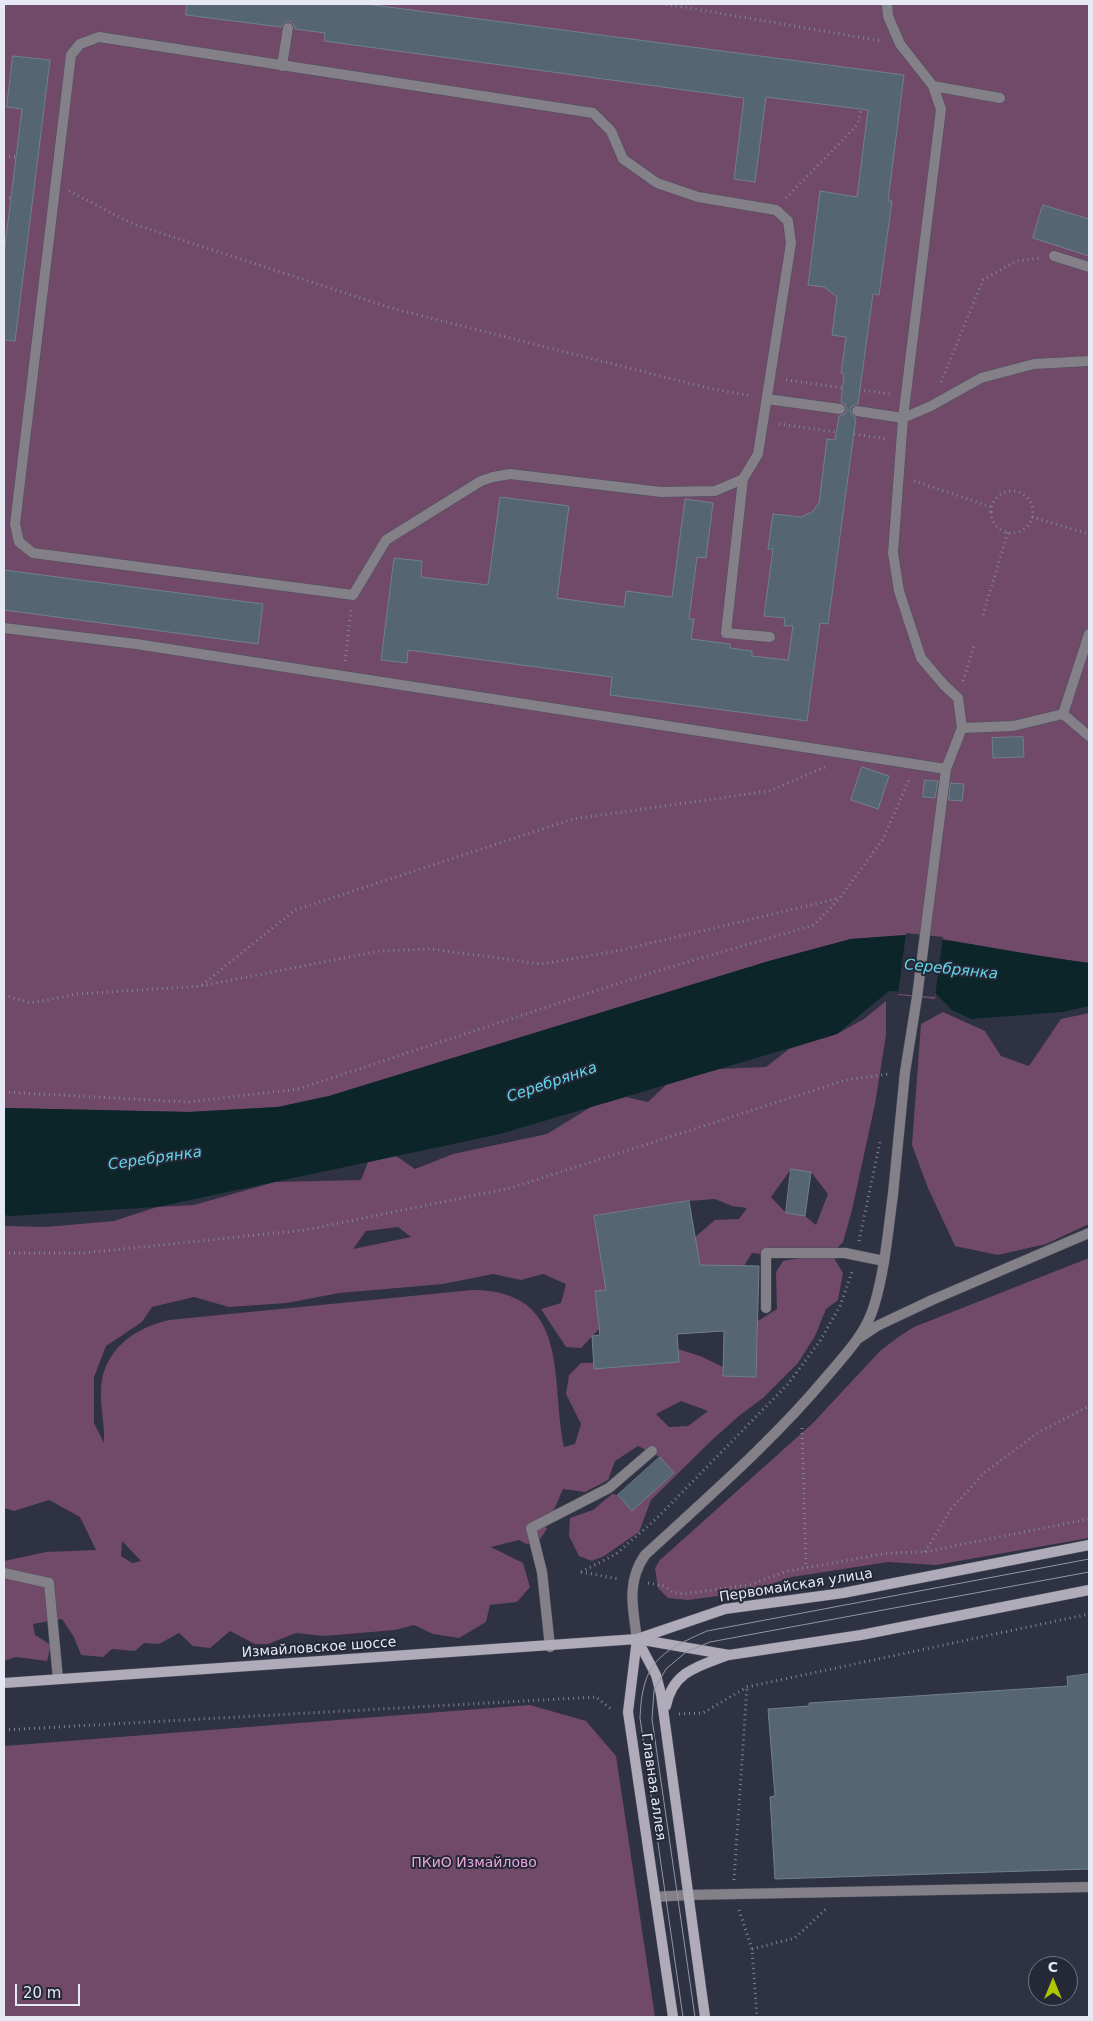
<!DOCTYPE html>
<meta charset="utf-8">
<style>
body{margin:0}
#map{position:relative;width:1093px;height:2021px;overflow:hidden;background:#2e3242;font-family:"DejaVu Sans",sans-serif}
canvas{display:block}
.frame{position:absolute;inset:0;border:5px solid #e6e9f4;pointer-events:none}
.north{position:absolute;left:1028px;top:1956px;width:50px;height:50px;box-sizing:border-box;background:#242837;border:1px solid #727583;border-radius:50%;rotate:0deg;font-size:14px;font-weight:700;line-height:20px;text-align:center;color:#e6e9f4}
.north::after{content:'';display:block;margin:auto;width:18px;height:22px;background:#b0c502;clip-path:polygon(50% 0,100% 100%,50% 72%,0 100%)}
.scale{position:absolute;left:15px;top:1984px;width:65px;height:22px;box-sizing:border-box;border:2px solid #e6e9f4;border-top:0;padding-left:6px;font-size:15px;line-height:18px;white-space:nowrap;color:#e6e9f4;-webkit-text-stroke:4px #242837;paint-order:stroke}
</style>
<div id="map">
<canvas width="1093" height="2021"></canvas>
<div class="frame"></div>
<div class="north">С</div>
<div class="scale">20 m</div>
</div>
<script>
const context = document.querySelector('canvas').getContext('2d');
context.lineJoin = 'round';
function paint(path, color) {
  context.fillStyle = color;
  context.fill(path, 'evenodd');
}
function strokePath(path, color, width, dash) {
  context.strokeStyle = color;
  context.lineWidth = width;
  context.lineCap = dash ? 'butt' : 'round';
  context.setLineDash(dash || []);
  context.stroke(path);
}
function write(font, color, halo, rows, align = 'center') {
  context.font = font + ' "DejaVu Sans",sans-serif';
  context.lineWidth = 4;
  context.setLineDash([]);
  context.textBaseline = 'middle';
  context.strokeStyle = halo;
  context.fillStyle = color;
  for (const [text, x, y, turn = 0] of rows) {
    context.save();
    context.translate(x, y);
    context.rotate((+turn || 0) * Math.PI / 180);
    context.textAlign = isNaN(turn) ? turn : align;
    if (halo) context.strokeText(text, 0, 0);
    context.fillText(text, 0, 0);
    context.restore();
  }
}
paint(new Path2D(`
 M 4,4 L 1089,4 L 1089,963 L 1031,955 L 943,939 L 935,999 L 898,995 L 906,935 L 851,939 L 769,961 L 329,1096 L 278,1107 L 189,1112 L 4,1108 Z
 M 886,1001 L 886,1035 L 875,1104 L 852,1210 L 843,1242 L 838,1247 L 835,1260 L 843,1273 L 838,1300 L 826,1309 L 815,1336 L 798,1363 L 763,1398 L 740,1415 L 712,1440 L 651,1500 L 639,1532 L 604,1556 L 592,1561 L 579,1556 L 569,1536 L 570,1518 L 593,1510 L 612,1494 L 618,1495 L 632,1510 L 674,1473 L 660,1457 L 638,1446 L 615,1461 L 608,1480 L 585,1492 L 563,1489 L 553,1512 L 544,1524 L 547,1529 L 538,1542 L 526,1544 L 519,1540 L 491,1547 L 523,1563 L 530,1587 L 517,1602 L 490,1605 L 486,1622 L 459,1638 L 433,1634 L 414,1625 L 395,1630 L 324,1636 L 296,1633 L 268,1644 L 255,1644 L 230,1631 L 210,1648 L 193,1646 L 179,1633 L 159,1644 L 144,1643 L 135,1651 L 112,1649 L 103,1657 L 81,1655 L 74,1637 L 62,1619 L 33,1624 L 35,1635 L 51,1645 L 47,1661 L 16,1657 L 4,1661 L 4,1561 L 46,1552 L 96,1550 L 80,1517 L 49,1500 L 14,1511 L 4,1508 L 4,1226 L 46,1227 L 114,1221 L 157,1207 L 194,1205 L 275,1182 L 361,1180 L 368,1162 L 396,1156 L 415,1169 L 453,1154 L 547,1134 L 591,1107 L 626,1097 L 648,1102 L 666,1085 L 718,1069 L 766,1067 L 789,1049 L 837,1034 L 864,1019 ZM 791,1169 L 811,1172 L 828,1194 L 816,1225 L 805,1216 L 786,1213 L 771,1197 ZM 715,1199 L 732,1206 L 747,1208 L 739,1219 L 715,1220 L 695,1237 L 604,1273 L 595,1216 L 689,1201 ZM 398,1227 L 411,1237 L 353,1249 L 366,1231 ZM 752,1253 L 801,1258 L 783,1261 L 776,1272 L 777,1309 L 758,1321 L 756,1377 L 723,1376 L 723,1367 L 700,1356 L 678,1349 L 679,1362 L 594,1369 L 594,1363 L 581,1363 L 569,1375 L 566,1394 L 581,1424 L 575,1444 L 564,1447 C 550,1380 572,1290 472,1290 L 169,1320 C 134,1328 103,1350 101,1389 C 100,1407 105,1425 104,1443 L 94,1423 L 94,1377 L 106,1346 L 142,1322 L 152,1307 L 194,1297 L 229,1307 L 287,1303 L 339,1293 L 443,1284 L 493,1274 L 521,1280 L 543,1274 L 566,1284 L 561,1303 L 541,1309 L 566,1347 L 581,1348 L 599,1329 L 595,1292 L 725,1281 L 744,1266 ZM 681,1401 L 708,1411 L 688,1426 L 669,1427 L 656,1414 ZM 122,1541 L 141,1561 L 132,1563 L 121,1556 Z
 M 943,1012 L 985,1031 L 1001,1056 L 1029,1066 L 1061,1019 L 1089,1013 L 1089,1224 L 1046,1244 L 998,1255 L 955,1246 L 928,1188 L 912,1145 L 921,1024 Z
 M 1089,1258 L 1089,1538 L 936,1565 L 888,1562 L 792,1577 L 748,1592 L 688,1600 L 668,1598 L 658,1588 L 655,1568 L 660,1560 L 813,1423 L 880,1351 L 897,1338 L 914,1327 Z
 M 530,1705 L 586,1721 L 616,1756 L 655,2017 L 4,2017 L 4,1746 Z`), '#714a69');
paint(new Path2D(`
 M 906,935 C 967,942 1028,955 1089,963 L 1089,1006 L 1063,1012 L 971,1019 L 952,1010 L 935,993 L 889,991 L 837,1034 L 500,1134 L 157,1207 L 11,1216 L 4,1215 L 4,1108 L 189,1112 L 278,1107 L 329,1096 L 769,961 L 851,939 Z`), '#0c2529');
paint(new Path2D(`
 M 906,933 L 943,937 L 935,997 L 898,994 Z`), '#2e3242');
const building = new Path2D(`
 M 187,4 L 366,4 L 904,75 L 888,201 L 892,201 L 879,295 L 873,294 L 858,404 L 852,406 L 850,410 L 851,414 L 856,418 L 828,624 L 820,623 L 807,721 L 610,695 L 612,677 L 408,650 L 407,663 L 381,660 L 394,558 L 422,561 L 421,577 L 488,585 L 500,497 L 569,506 L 557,598 L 624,607 L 626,591 L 672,597 L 685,499 L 713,503 L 706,558 L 697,557 L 689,619 L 694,619 L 691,639 L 730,644 L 730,648 L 752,651 L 752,656 L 788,660 L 793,626 L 784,626 L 785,618 L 764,616 L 773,549 L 768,549 L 773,514 L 801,517 L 812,512 L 819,503 L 827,439 L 835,440 L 839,416 L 845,414 L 847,409 L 845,404 L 841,402 L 844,374 L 841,373 L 846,337 L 832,335 L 837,297 L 824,287 L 808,285 L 820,191 L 857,197 L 868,110 L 766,97 L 755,182 L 734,179 L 744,98 L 324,41 L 325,33 L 295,29 L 294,25 L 290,21 L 285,22 L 281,27 L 186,15 Z
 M 13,56 L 50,60 L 15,341 L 4,340 L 4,254 L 22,109 L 7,107 Z
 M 1043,205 L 1089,219 L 1089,256 L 1033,238 Z
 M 4,570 L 263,604 L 258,644 L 4,610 Z
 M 1023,737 L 1024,757 L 993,758 L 992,738 Z
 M 862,767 L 889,776 L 878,809 L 851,800 Z
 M 925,780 L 938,781 L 935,798 L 923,797 Z
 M 951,783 L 964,784 L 962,801 L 949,800 Z
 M 791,1169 L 811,1172 L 805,1216 L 786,1213 Z
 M 689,1201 L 700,1265 L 759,1266 L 756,1377 L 723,1376 L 724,1331 L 677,1334 L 679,1362 L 594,1369 L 592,1336 L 600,1335 L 595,1291 L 606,1290 L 594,1216 Z
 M 660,1457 L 674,1473 L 632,1511 L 618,1495 Z
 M 1089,1674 L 1089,1869 L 775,1879 L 770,1797 L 775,1796 L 768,1709 L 809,1706 L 809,1703 L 1068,1686 L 1067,1677 Z`);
paint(building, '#556672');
strokePath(building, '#6f808e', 1);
const service = new Path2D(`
 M 887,4 L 888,16 L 900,44 L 933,86 L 941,109 L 903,418 L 893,553 L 899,591 L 921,658 L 944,685 L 958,698 L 962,728 L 946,769 L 917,997 L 905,1072 L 893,1194
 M 99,37 L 593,113 L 611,131 L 623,159 L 657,183 L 698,197 L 776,210 L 788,221 L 791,243 L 758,454 L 743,479 L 715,491 L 661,492 L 510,474 L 493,477 L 481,481 L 386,540 L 353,595 L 33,553 L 19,542 L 15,524 L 71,55 L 80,44 Z
 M 282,66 L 288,28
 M 933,86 L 1000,98
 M 1054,256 L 1089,267
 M 767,399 L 840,409
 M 857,411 L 903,418 L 931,406 L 981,378 L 1034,364 L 1089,361
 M 743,479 L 726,633 L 770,637
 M 4,628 L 136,644 L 946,769
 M 1063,714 L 1089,634
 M 1063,714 L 1089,736
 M 962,728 L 1013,726 L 1063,714
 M 766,1308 L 766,1253 L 845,1253 L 884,1261
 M 4,1573 L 49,1583 L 58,1679
 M 550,1647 L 542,1572 L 531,1528 L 609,1488 L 652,1451
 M 655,1897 L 688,1895 L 1089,1887`);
const minor = new Path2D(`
 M 859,1338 L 877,1326 L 932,1300 L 1089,1233
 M 637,1639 C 633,1609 626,1582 645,1555 C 708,1497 773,1441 828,1375 C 846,1354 866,1333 874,1306 C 885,1270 888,1231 893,1194`);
const secondary = new Path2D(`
 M 637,1639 L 729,1655 L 861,1635 L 1089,1590
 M 637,1639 L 656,1675 L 661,1694 L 705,2017
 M 637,1639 L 628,1712 L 673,2017
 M 4,1683 L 637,1639 L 725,1609 L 843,1593 L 1089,1545
 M 666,1706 C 673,1671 699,1666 728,1655`);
strokePath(service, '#4b4f5e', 11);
strokePath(minor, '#4b4f5e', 11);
strokePath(secondary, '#4b4f5e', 11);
strokePath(new Path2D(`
 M 666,4 L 882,41
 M 4,156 L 16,157
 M 69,191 L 133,224 L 391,308 L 704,387 L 751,396
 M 4,197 L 11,198
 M 786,198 L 858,124 L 861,109
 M 786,380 L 843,388
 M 941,382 L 983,280 L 1016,261 L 1041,258
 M 859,390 L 891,394
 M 779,424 L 836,432
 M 854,434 L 888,439
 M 914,481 L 992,507
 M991 512a21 21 0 1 1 42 0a21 21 0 1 1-42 0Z
 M 1032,517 L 1089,534
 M 983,615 L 1008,532
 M 345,661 L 351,610
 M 963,681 L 974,646
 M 202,985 L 295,910 L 573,819 L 770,791 L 825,767
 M 4,995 L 31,1003 L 77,994 L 201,986 L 380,951 L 431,949 L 542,964 L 622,950 L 840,898
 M 4,1092 L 188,1102 L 298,1089 L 650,973 L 814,925 L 840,898 L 883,839 L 909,780
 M 859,1241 L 880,1142
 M 4,1253 L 84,1253 L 305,1230 L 511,1188 L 846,1080 L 889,1074
 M 802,1428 L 806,1568
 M 925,1552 L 951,1509 L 984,1473 L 1039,1432 L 1089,1406
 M 581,1572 L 616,1554 L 656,1519 L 788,1384 L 820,1341 L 840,1306 L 853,1269
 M 581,1572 L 619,1579
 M 648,1583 L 664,1586 L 672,1592 L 683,1594 L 749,1585 L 788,1571 L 888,1553 L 924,1552 L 1089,1519
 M 679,1714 L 703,1713 L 747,1687 L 1089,1614
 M 4,1730 L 596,1697 L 612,1710
 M 734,1880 L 747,1687
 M 739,1910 L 752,1949 L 757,2017
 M 752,1949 L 795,1938 L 826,1909`), '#818593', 3, [1, 4]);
strokePath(service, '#838088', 10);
strokePath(minor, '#838088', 10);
strokePath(secondary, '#b0abb8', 10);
strokePath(new Path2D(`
 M 683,2017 L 640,1718 C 642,1663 659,1652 707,1631 L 1089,1559
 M 695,2017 L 652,1719 L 654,1690 L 666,1669 L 686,1652 L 710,1642 L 1089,1572`), '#9396a4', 1);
write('14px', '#e6e9f4', '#242837', [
 ["Первомайская улица",796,1586,-9],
 ["Измайловское шоссе",319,1648,-4],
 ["Главная аллея",653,1787,82]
]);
write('14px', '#eba6dd', '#242837', [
 ["ПКиО Измайлово",474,1863]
]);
write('italic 15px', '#61d6e9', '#242837', [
 ["Серебрянка",951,970,6],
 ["Серебрянка",552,1083,-19],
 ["Серебрянка",155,1159,-8]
]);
</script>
